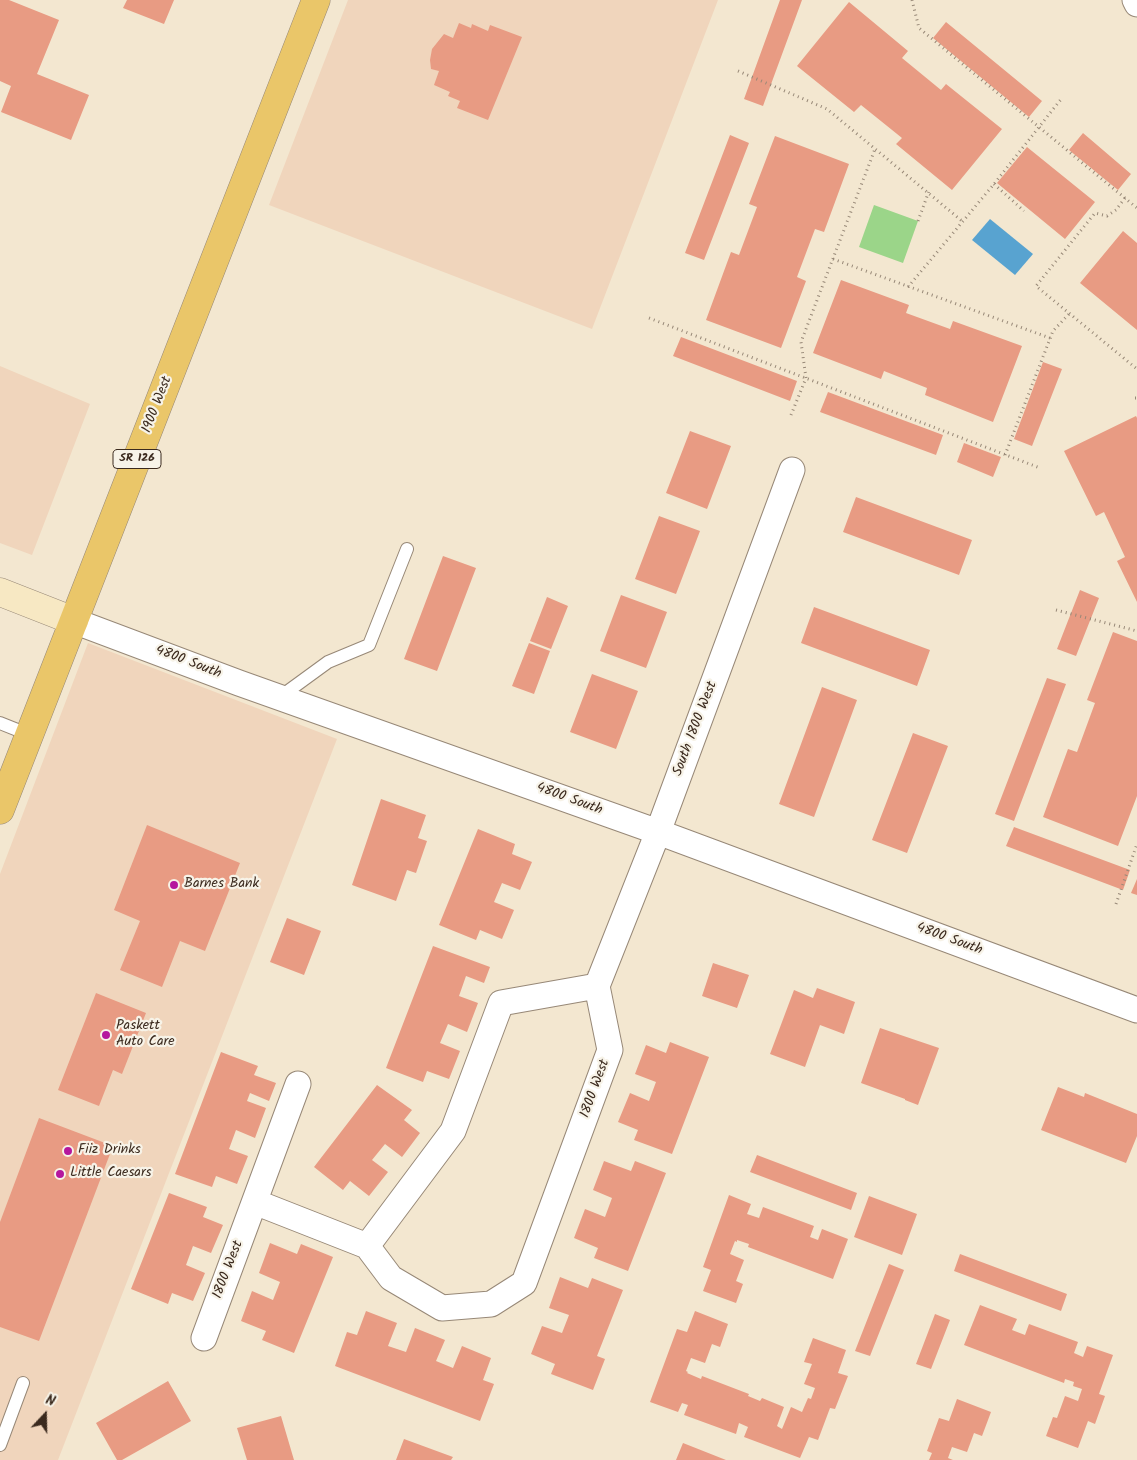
<!DOCTYPE html>
<style>
body{margin:0}
#map{position:relative;width:1137px;height:1460px;overflow:hidden;background:#f3e7d0;font-family:Kalam,sans-serif}
canvas{display:block}
.north{position:absolute;left:20px;top:1390px;width:50px;height:50px;-webkit-text-stroke:4px #f7f3e8;paint-order:stroke;rotate:21deg;font-size:14px;font-weight:700;line-height:20px;text-align:center;color:#3b2a1e}
.north::after{content:'';display:block;margin:auto;width:18px;height:22px;background:#3b2a1e;clip-path:polygon(50% 0,100% 100%,50% 72%,0 100%)}
</style>
<div id="map">
<canvas width="1137" height="1460"></canvas>
<div class="north">N</div>
</div>
<script>
const context = document.querySelector('canvas').getContext('2d');
context.lineJoin = 'round';
function paint(path, color) {
  context.fillStyle = color;
  context.fill(path, 'evenodd');
}
function strokePath(path, color, width, dash) {
  context.strokeStyle = color;
  context.lineWidth = width;
  context.lineCap = dash ? 'butt' : 'round';
  context.setLineDash(dash || []);
  context.stroke(path);
}
function write(font, color, halo, rows, align = 'center') {
  context.font = font + ' Kalam,sans-serif';
  context.lineWidth = 4.5;
  context.setLineDash([]);
  context.textBaseline = 'middle';
  context.strokeStyle = halo;
  context.fillStyle = color;
  for (const [text, x, y, turn = 0] of rows) {
    context.save();
    context.translate(x, y);
    context.rotate((+turn || 0) * Math.PI / 180);
    context.textAlign = isNaN(turn) ? turn : align;
    if (halo) context.strokeText(text, 0, 0);
    context.fillText(text, 0, 0);
    context.restore();
  }
}
paint(new Path2D(`
 M 348,0 L 718,0 L 592,329 L 269,205 Z
 M 0,366 L 90,404 L 32,555 L 0,543 Z
 M 88,643 L 337,739 L 58,1460 L 0,1460 L 0,874 Z`), '#f0d5bc');
paint(new Path2D(`
 M 874,205 L 918,221 L 903,263 L 859,247 Z`), '#9bd589');
paint(new Path2D(`
 M 990,219 L 1033,254 L 1015,275 L 972,240 Z`), '#58a3d0');
paint(new Path2D(`
 M 0,0 L 9,0 L 59,20 L 37,74 L 89,95 L 71,140 L 1,112 L 11,86 L 0,81 Z
 M 127,0 L 174,0 L 164,24 L 123,8 Z
 M 780,0 L 802,0 L 763,106 L 744,99 Z
 M 849,2 L 908,51 L 902,58 L 941,90 L 946,84 L 1002,129 L 952,190 L 896,144 L 902,138 L 861,105 L 854,112 L 797,66 Z
 M 946,22 L 1042,101 L 1029,117 L 933,38 Z
 M 459,23 L 471,28 L 472,24 L 488,31 L 490,25 L 522,37 L 488,120 L 457,108 L 460,101 L 448,96 L 450,92 L 434,85 L 439,71 L 431,69 L 430,60 L 432,49 L 444,34 L 453,38 Z
 M 1083,133 L 1131,174 L 1118,190 L 1069,150 Z
 M 730,135 L 749,143 L 704,260 L 685,253 Z
 M 775,136 L 849,164 L 824,232 L 815,229 L 797,277 L 806,281 L 781,348 L 706,320 L 731,252 L 739,255 L 757,207 L 749,204 Z
 M 1027,147 L 1095,202 L 1065,239 L 997,183 Z
 M 1123,231 L 1137,243 L 1137,330 L 1080,283 Z
 M 841,280 L 909,305 L 906,313 L 950,329 L 953,321 L 1022,346 L 993,422 L 925,395 L 927,388 L 884,371 L 881,379 L 813,353 Z
 M 681,337 L 797,381 L 790,401 L 673,356 Z
 M 1043,362 L 1062,369 L 1032,446 L 1014,439 Z
 M 828,392 L 943,435 L 936,455 L 820,412 Z
 M 1136,416 L 1137,418 L 1137,602 L 1117,561 L 1125,557 L 1104,512 L 1096,516 L 1064,451 Z
 M 690,431 L 731,446 L 707,509 L 666,493 Z
 M 964,443 L 1001,457 L 993,477 L 957,462 Z
 M 856,497 L 972,540 L 959,575 L 843,532 Z
 M 659,516 L 700,531 L 676,594 L 635,579 Z
 M 443,556 L 476,568 L 437,671 L 404,659 Z
 M 1080,590 L 1099,598 L 1076,656 L 1057,649 Z
 M 621,595 L 667,612 L 646,668 L 600,651 Z
 M 547,597 L 568,606 L 551,649 L 530,641 Z
 M 814,607 L 930,650 L 917,686 L 801,643 Z
 M 1113,632 L 1137,641 L 1137,796 L 1118,846 L 1043,817 L 1068,749 L 1077,752 L 1095,703 L 1087,700 Z
 M 529,643 L 550,651 L 534,694 L 512,686 Z
 M 592,674 L 638,691 L 616,749 L 570,732 Z
 M 1047,678 L 1066,684 L 1014,821 L 995,814 Z
 M 822,687 L 857,700 L 814,817 L 779,804 Z
 M 913,733 L 948,746 L 907,853 L 872,840 Z
 M 381,799 L 426,815 L 418,838 L 427,841 L 416,873 L 407,870 L 396,901 L 352,885 Z
 M 147,825 L 240,863 L 205,951 L 180,941 L 162,987 L 120,970 L 140,921 L 114,910 Z
 M 1014,827 L 1130,870 L 1123,890 L 1006,846 Z
 M 478,829 L 515,844 L 512,854 L 532,862 L 520,890 L 502,883 L 494,902 L 514,910 L 502,939 L 480,930 L 476,940 L 439,925 Z
 M 1137,879 L 1137,895 L 1131,893 Z
 M 287,918 L 321,931 L 304,975 L 270,962 Z
 M 433,946 L 490,967 L 484,983 L 466,976 L 459,996 L 478,1003 L 467,1032 L 448,1024 L 440,1043 L 460,1051 L 449,1079 L 427,1071 L 423,1082 L 386,1068 Z
 M 713,963 L 749,975 L 737,1008 L 702,996 Z
 M 817,988 L 855,1002 L 844,1034 L 820,1025 L 805,1067 L 770,1054 L 794,990 L 813,998 Z
 M 96,993 L 146,1013 L 122,1074 L 113,1070 L 99,1106 L 58,1090 Z
 M 880,1028 L 939,1048 L 918,1105 L 905,1100 L 905,1099 L 861,1083 Z
 M 670,1042 L 709,1057 L 672,1154 L 634,1140 L 638,1130 L 618,1122 L 630,1093 L 649,1101 L 656,1082 L 635,1074 L 646,1045 L 666,1053 Z
 M 221,1052 L 258,1066 L 254,1075 L 276,1083 L 269,1101 L 250,1093 L 247,1101 L 266,1108 L 255,1138 L 236,1130 L 229,1149 L 248,1156 L 237,1184 L 216,1176 L 212,1187 L 175,1174 Z
 M 377,1085 L 412,1110 L 404,1120 L 420,1133 L 402,1157 L 385,1144 L 372,1160 L 388,1172 L 369,1196 L 350,1181 L 343,1190 L 314,1167 Z
 M 1058,1087 L 1084,1097 L 1085,1093 L 1137,1114 L 1137,1136 L 1126,1163 L 1041,1130 Z
 M 39,1118 L 113,1146 L 39,1341 L 0,1327 L 0,1222 Z
 M 757,1155 L 857,1193 L 851,1210 L 750,1172 Z
 M 604,1161 L 631,1171 L 635,1161 L 666,1173 L 628,1271 L 594,1258 L 598,1248 L 574,1238 L 585,1209 L 605,1217 L 612,1198 L 593,1190 Z
 M 169,1193 L 207,1207 L 203,1217 L 223,1225 L 211,1253 L 193,1246 L 186,1265 L 205,1273 L 193,1301 L 172,1293 L 168,1304 L 131,1289 Z
 M 729,1195 L 751,1204 L 747,1214 L 759,1218 L 763,1207 L 814,1226 L 810,1237 L 818,1240 L 822,1229 L 848,1239 L 833,1279 L 748,1247 L 749,1244 L 737,1240 L 737,1242 L 735,1241 L 730,1254 L 744,1260 L 736,1281 L 743,1284 L 736,1303 L 703,1291 L 711,1270 L 703,1267 Z
 M 869,1196 L 917,1214 L 902,1255 L 854,1237 Z
 M 270,1243 L 297,1254 L 301,1244 L 333,1257 L 294,1353 L 262,1340 L 266,1331 L 241,1321 L 252,1291 L 273,1300 L 280,1282 L 259,1273 Z
 M 960,1254 L 1067,1294 L 1061,1311 L 954,1271 Z
 M 889,1264 L 904,1270 L 870,1356 L 855,1351 Z
 M 560,1277 L 588,1288 L 592,1278 L 623,1290 L 597,1356 L 605,1359 L 593,1390 L 551,1374 L 555,1364 L 531,1354 L 542,1326 L 562,1333 L 569,1315 L 549,1308 Z
 M 980,1305 L 1017,1319 L 1012,1330 L 1025,1335 L 1029,1324 L 1078,1342 L 1074,1353 L 1083,1357 L 1087,1346 L 1113,1355 L 1099,1394 L 1105,1396 L 1095,1424 L 1088,1421 L 1078,1448 L 1046,1436 L 1053,1417 L 1057,1418 L 1065,1396 L 1078,1401 L 1082,1389 L 1073,1386 L 1074,1382 L 1065,1379 L 1064,1383 L 964,1345 Z
 M 366,1311 L 397,1323 L 388,1346 L 406,1352 L 415,1328 L 445,1340 L 436,1361 L 453,1368 L 462,1346 L 491,1358 L 483,1380 L 494,1384 L 480,1421 L 335,1366 L 347,1332 L 357,1335 Z
 M 695,1311 L 728,1324 L 720,1347 L 712,1344 L 705,1363 L 691,1358 L 686,1371 L 688,1372 L 687,1373 L 701,1379 L 702,1376 L 749,1394 L 748,1396 L 760,1401 L 762,1398 L 784,1407 L 777,1426 L 782,1429 L 791,1407 L 802,1412 L 808,1398 L 811,1399 L 815,1388 L 804,1384 L 812,1364 L 804,1362 L 813,1338 L 846,1350 L 838,1373 L 848,1376 L 835,1409 L 830,1408 L 818,1440 L 809,1437 L 800,1458 L 744,1437 L 748,1427 L 739,1423 L 736,1434 L 684,1415 L 688,1405 L 682,1403 L 678,1412 L 650,1402 L 677,1329 L 687,1332 Z
 M 935,1314 L 950,1320 L 931,1369 L 916,1364 Z
 M 168,1381 L 191,1421 L 122,1460 L 117,1460 L 96,1423 Z
 M 957,1399 L 991,1412 L 982,1436 L 974,1433 L 967,1452 L 952,1447 L 948,1458 L 953,1460 L 929,1460 L 932,1453 L 927,1451 L 939,1418 L 949,1421 Z
 M 281,1416 L 294,1460 L 247,1460 L 237,1428 Z
 M 404,1439 L 453,1457 L 451,1460 L 396,1460 Z
 M 683,1443 L 726,1460 L 676,1460 Z`), '#e89b83');
const lane = new Path2D(`
 M 280,697 L 328,662 L 369,645 L 407,549
 M 0,723 L 30,735
 M 0,1445 L 23,1383`);
const street = new Path2D(`
 M 1135,0 L 1137,4
 M 74,621 L 239,683 L 658,832 L 1137,1010
 M 597,986 L 610,1050 L 524,1283 L 491,1304 L 442,1308 L 391,1278 L 367,1246 L 453,1131 L 501,1003 Z
 M 597,986 L 658,832 L 792,470
 M 255,1202 L 367,1246
 M 204,1338 L 298,1084`);
const secondary = new Path2D(`
 M 0,592 L 74,621`);
const primary = new Path2D(`
 M 0,810 L 316,0`);
strokePath(lane, '#978877', 14);
strokePath(street, '#978877', 27);
strokePath(secondary, '#978877', 29);
strokePath(primary, '#978877', 29);
strokePath(new Path2D(`
 M 912,0 L 919,28 L 1137,208
 M 738,71 L 827,109 L 962,221
 M 994,184 L 1024,211
 M 1125,198 L 1116,210 L 1107,216 L 1095,213 L 1036,286 L 1137,369
 M 918,221 L 929,191
 M 833,259 L 1050,338
 M 908,287 L 994,184 L 1062,98
 M 649,318 L 1040,468
 M 1135,398 L 1137,398
 M 791,415 L 806,378 L 801,342 L 875,149
 M 1005,455 L 1053,331 L 1069,314
 M 1056,610 L 1137,631
 M 1116,904 L 1137,844`), '#978877', 3, [1, 4]);
strokePath(lane, '#fff', 12);
strokePath(street, '#fff', 25);
strokePath(secondary, '#f7e8c3', 28);
strokePath(primary, '#eac669', 28);
for (const [x, y, r, color] of [
 [174,885,5,"#b5179e"],
 [106,1035,5,"#b5179e"],
 [68,1151,5,"#b5179e"],
 [60,1174,5,"#b5179e"]
]) {
  const dot = new Path2D();
  dot.arc(x, y, r, 0, 2 * Math.PI);
  context.fillStyle = color;
  context.fill(dot);
  strokePath(dot, '#f7f3e8', 2);
}
for (const [x, y, w] of [
 [137,459,48]
]) {
  const box = new Path2D();
  box.roundRect(x - w / 2, y - 9.5, w, 19, 4);
  context.fillStyle = '#f7f3e8';
  context.fill(box);
  strokePath(box, '#3b2a1e', 1);
}
write('bold 12px', '#3b2a1e', null, [
 ["SR 126",137,459]
]);
write('14px', '#3b2a1e', '#f7f3e8', [
 ["1900 West",158,405,-69],
 ["4800 South",188,663,21],
 ["South 1800 West",696,729,-69],
 ["4800 South",569,800,20],
 ["4800 South",949,940,20],
 ["1800 West",596,1089,-70],
 ["1800 West",229,1270,-69]
]);
write('14px', '#3b2a1e', '#f7f3e8', [
 ["Barnes Bank",184,885],
 ["Paskett",116,1027],
 ["Auto Care",116,1043],
 ["Fiiz Drinks",78,1151],
 ["Little Caesars",70,1174]
], 'left');
</script>
